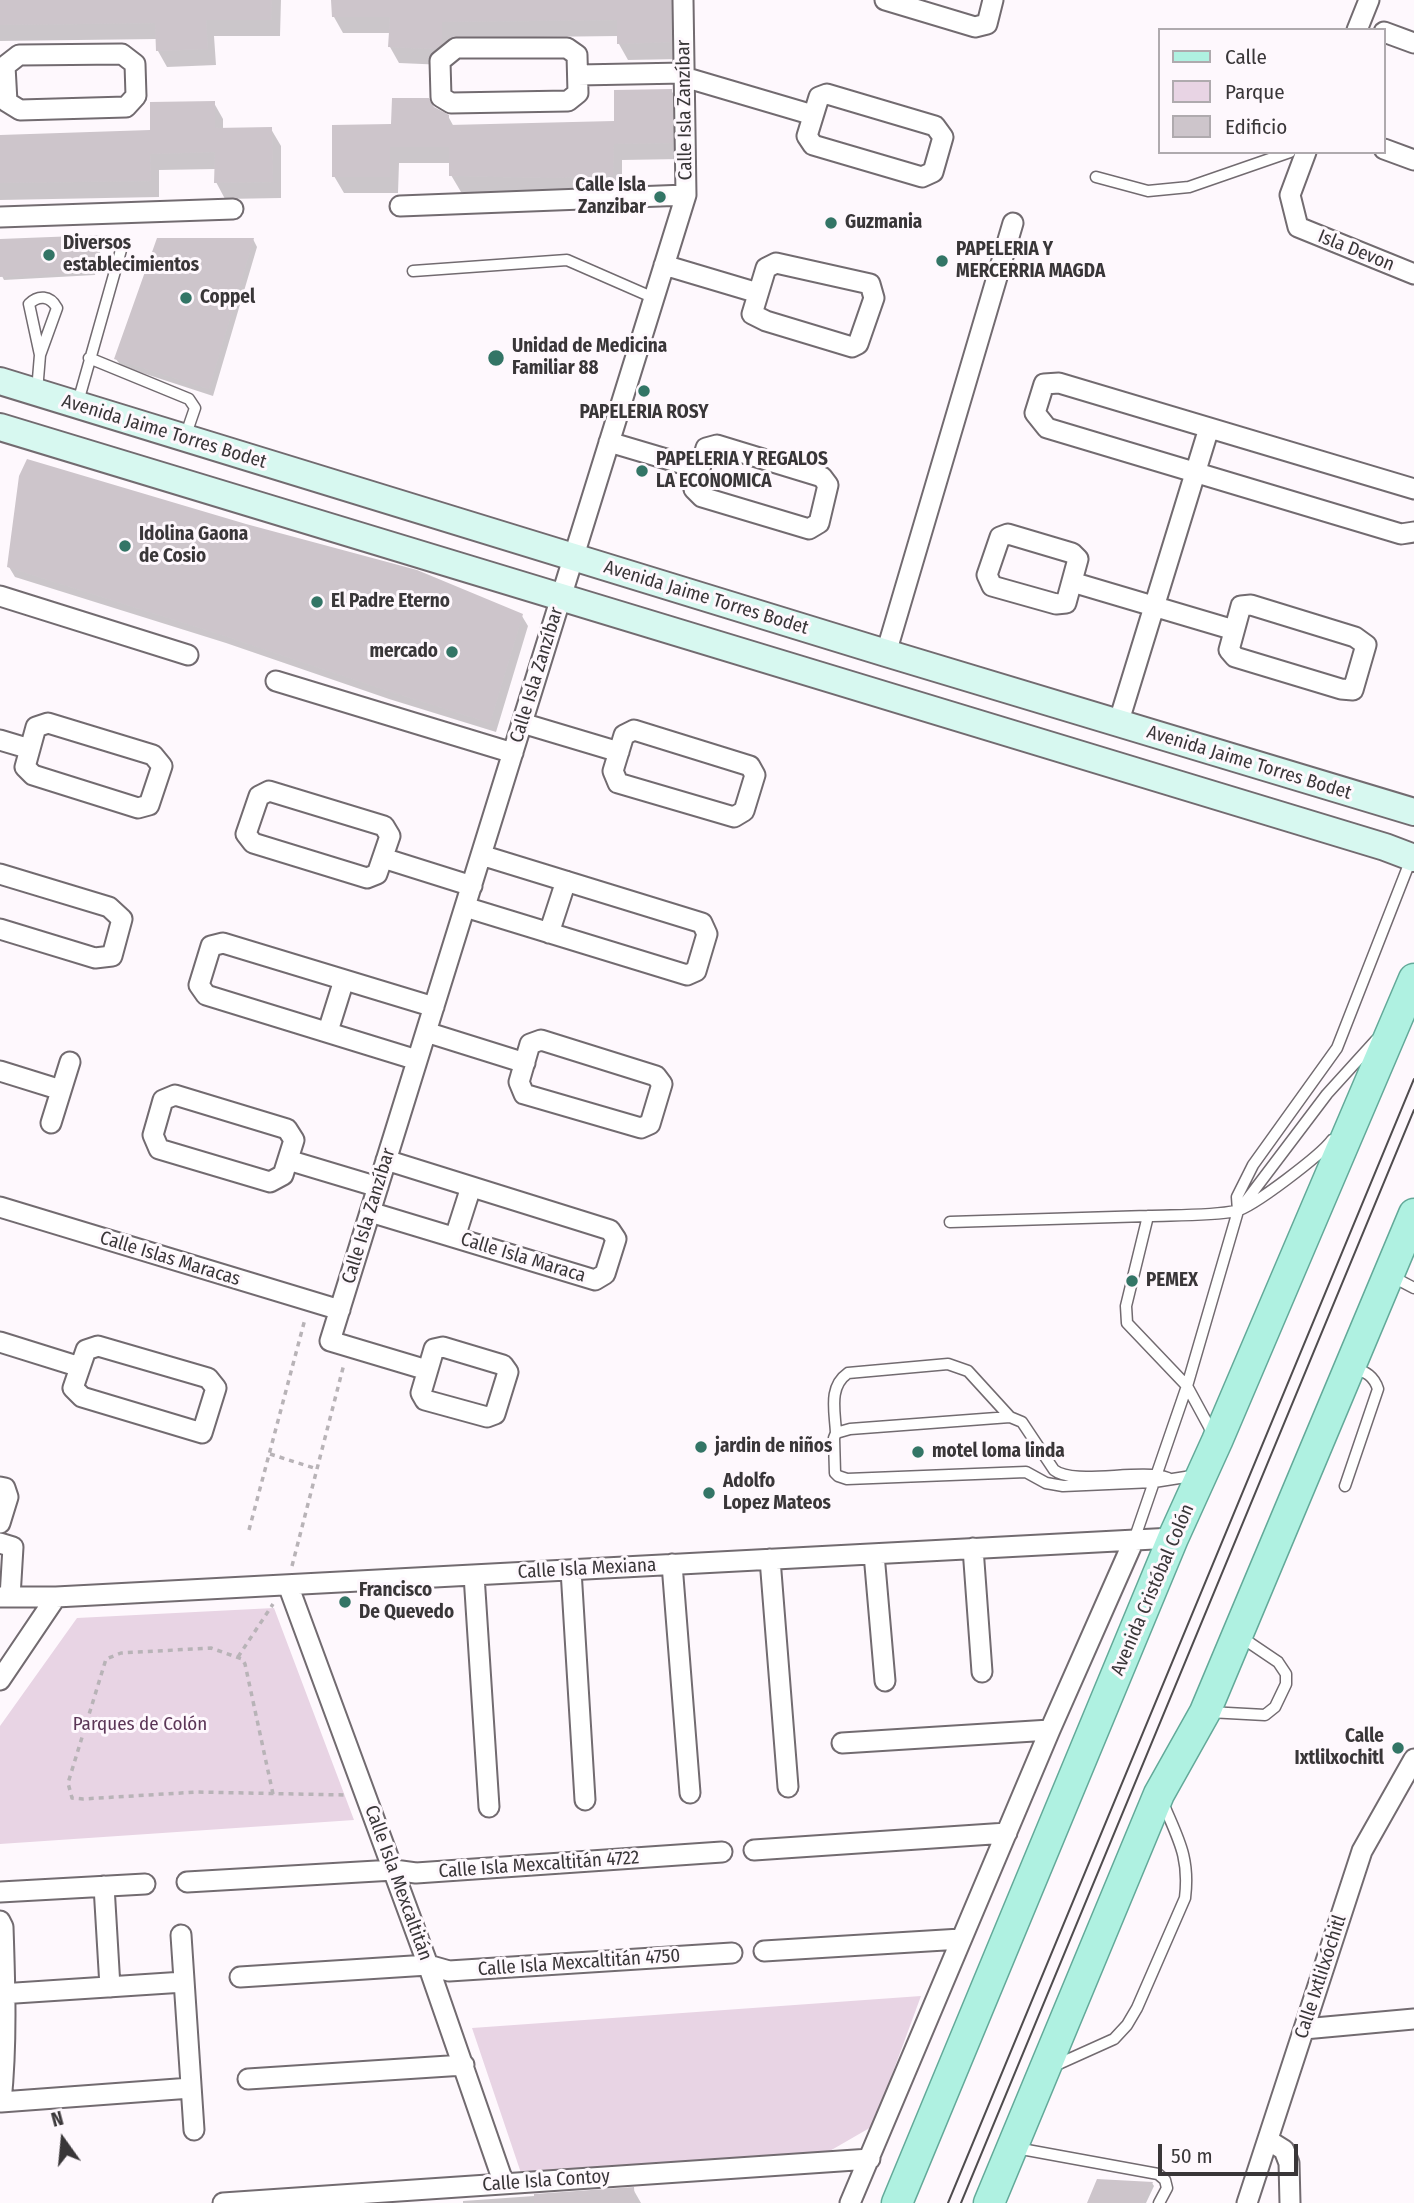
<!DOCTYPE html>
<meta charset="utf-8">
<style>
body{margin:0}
#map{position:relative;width:1414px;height:2203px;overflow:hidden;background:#fef8fd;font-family:"Fira Sans Condensed",sans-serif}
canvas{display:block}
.legend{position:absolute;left:1158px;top:28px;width:228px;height:126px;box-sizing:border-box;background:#fef8fd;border:2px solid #afaaae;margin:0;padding:9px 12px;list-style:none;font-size:21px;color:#393638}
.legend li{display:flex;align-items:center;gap:14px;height:35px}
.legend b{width:35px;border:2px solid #afaaae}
.north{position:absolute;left:28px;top:2105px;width:70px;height:70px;-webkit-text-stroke:5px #fef8fd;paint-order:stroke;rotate:345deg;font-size:19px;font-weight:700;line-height:28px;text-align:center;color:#393638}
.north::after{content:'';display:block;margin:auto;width:24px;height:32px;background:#393638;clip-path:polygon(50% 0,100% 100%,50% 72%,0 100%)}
.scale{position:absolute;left:1158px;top:2144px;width:140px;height:32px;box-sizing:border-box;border:4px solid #393638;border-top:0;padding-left:9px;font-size:21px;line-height:24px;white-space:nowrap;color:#393638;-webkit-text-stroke:5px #fef8fd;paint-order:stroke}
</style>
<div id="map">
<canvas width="1414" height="2203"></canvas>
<ul class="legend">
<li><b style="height:9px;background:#aff1e1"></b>Calle</li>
<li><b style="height:19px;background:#e8d4e4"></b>Parque</li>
<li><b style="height:19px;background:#cdc5cb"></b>Edificio</li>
</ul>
<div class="north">N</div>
<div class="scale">50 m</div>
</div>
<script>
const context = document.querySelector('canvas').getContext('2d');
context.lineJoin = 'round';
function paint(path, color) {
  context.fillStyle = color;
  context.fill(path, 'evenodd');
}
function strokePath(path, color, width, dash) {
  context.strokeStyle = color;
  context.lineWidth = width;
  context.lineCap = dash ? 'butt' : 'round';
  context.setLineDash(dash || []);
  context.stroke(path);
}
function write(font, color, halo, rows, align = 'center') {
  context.font = font + ' "Fira Sans Condensed",sans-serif';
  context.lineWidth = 6;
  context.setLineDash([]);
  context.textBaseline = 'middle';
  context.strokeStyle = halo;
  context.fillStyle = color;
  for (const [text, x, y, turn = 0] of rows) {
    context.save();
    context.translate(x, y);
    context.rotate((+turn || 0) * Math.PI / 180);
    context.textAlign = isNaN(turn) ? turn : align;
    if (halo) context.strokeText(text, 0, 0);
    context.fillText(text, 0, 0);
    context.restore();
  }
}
paint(new Path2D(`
 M 274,1608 L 354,1820 L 0,1844 L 0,1726 L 77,1618 Z
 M 921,1996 L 873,2126 L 828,2152 L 521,2173 L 472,2028 Z`), '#e8d4e4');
paint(new Path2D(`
 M 0,0 L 281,0 L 280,36 L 214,36 L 216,65 L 167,67 L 158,51 L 157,39 L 0,41 Z
 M 333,0 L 679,0 L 680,59 L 628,60 L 619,44 L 619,36 L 451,38 L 450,61 L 445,65 L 399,63 L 390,47 L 390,33 L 343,33 L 334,17 Z
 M 671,90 L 681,107 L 681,159 L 622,160 L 622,191 L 565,194 L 461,192 L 451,175 L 451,163 L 399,163 L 398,193 L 344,193 L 334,176 L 393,126 L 433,109 L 448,116 L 454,127 L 616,123 Z
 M 214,103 L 223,119 L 223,130 L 271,129 L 281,146 L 281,198 L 225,199 L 216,182 L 216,169 L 159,170 L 159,197 L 0,200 L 0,136 L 152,131 Z
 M 101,237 L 103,240 L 95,275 L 4,280 L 2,276 L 0,241 Z
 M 253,239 L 257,247 L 213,396 L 121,366 L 116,359 Z
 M 9,567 L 522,616 L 528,626 L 496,732 L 389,699 L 226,643 L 15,577 Z
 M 1152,2183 L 1154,2186 L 1146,2203 L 1089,2203 Z
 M 633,2189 L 641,2203 L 463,2203 L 463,2201 Z`), '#0003');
paint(new Path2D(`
 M 0,0 L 272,0 L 271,20 L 206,20 L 208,49 L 156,51 L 155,23 L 0,25 Z
 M 331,0 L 671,0 L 671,42 L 617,44 L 617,20 L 442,22 L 442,44 L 435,49 L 388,47 L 390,17 L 332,17 Z
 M 672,89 L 673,143 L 614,144 L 613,175 L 555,178 L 449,176 L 449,147 L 390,147 L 390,177 L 332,177 L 332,125 L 391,124 L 392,98 L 429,98 L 434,107 L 449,115 L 449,125 L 614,121 L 614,90 Z
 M 215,101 L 215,128 L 272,127 L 273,182 L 214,183 L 215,152 L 150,154 L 151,181 L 0,183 L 0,135 L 150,130 L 150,102 Z
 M 102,235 L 94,272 L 0,277 L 0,239 Z
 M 157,238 L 254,238 L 209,389 L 114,359 Z
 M 27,459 L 246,524 L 417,570 L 523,614 L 490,723 L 382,689 L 219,634 L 7,567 L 19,476 Z
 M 1097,2179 L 1153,2182 L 1143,2203 L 1087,2203 Z
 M 634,2187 L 635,2203 L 534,2203 L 534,2194 Z`), '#cdc5cb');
const lane = new Path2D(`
 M 1096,177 L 1148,191 L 1189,187 L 1290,152
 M 413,271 L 567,260 L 654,298
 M 89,358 L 189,399 L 195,408 L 185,437
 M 37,391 L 40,355 L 29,304 C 38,295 50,295 57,308 L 40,355
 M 78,402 L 121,250
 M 1243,1205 L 1327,1094 L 1376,1040
 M 950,1222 L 1148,1216
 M 1393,1277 L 1414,1288
 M 836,1433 C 835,1411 828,1387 848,1373 L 948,1364 L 968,1371 L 1010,1417
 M 1213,1434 L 1187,1386 L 1127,1323 L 1126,1306 L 1148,1216 C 1175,1215 1211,1216 1236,1211 C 1253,1207 1321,1155 1332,1140
 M 1168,1478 C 1140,1468 1074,1486 1054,1470 L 1022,1422 L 1010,1417 L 850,1429 L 836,1433 L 834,1438 L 835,1473 L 838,1476 L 847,1479 L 1026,1472 L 1046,1483 L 1063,1486 L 1154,1482 L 1198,1475
 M 1345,1486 L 1378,1389 C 1374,1376 1366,1372 1354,1368
 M 1134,1540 L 1187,1386 L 1238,1211 L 1237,1197 L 1253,1165 L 1337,1048 L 1411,859
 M 1209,1712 L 1265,1715 L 1275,1707 L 1286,1684 L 1286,1674 L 1278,1662 L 1241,1637
 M 1054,2066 L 1114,2039 L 1127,2025 L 1137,2008 L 1185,1898 C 1190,1857 1178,1839 1163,1803
 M 1016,2148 L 1158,2174 L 1165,2180 L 1167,2188 L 1159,2203`);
const street = new Path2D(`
 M 885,0 L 975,27 L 987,24 L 993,0
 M 1357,30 L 1369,0
 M 1384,32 L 1414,43
 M 456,48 L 567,48 L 577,55 L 578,93 L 568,101 L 451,103 L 441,97 L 440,61 Z
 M 122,54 L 135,64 L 136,96 L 126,107 L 20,110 L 7,102 L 5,66 L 19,55 Z
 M 578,75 L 684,73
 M 684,77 L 813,115
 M 827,94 L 935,126 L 943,137 L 933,172 L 922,177 L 813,145 L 807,136 L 819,97 Z
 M 1384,149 L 1414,160
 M 1306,152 L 1290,195 L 1298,227 L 1414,274
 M 400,206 L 686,195
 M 0,217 L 233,209
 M 776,263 L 870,284 L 874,298 L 858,344 L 852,347 L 766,321 L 752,314 L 766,268 Z
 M 664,265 L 758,293
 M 609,442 L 700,469
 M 717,445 L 822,477 L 828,485 L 819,523 L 809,529 L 702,497 L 694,489 L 706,448 Z
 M 1414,489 L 1059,383 L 1044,384 L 1035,413 L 1047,428 L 1401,534 L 1414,532
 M 1008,534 L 1072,553 L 1078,559 L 1066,603 L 1056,604 L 992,586 L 987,575 L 1000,537 Z
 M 1072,582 L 1234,630
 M 0,596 L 188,655
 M 1251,605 L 1355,637 L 1366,645 L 1353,690 L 1341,689 L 1235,657 L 1229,650 L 1241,606 Z
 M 886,653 L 1013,223
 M 276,681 L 513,753
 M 48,723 L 153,755 L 162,766 L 149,805 L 138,808 L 33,775 L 25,767 L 36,727 Z
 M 522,723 L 619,752
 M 1118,724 L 1209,428
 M 634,730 L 750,766 L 755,775 L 744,811 L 734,817 L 618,783 L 613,771 L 624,735 Z
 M 0,740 L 30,749
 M 269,791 L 384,826 L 390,836 L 377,874 L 367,878 L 253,843 L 246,834 L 259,796 Z
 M 383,858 L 472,886
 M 0,874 L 109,907 L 122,919 L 112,956 L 95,958 L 0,929
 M 465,907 L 687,975 L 696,971 L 707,934 L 702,923 L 481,855
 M 549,933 L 566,881
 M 328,1031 L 344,980
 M 426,1032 L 525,1063
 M 541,1040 L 656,1076 L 662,1084 L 650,1124 L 641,1128 L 524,1094 L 519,1082 L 530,1044 Z
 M 417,1060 L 206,995 L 199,985 L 211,946 L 223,943 L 434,1007
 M 0,1071 L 61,1090
 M 175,1095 L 287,1129 L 294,1140 L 283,1175 L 270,1182 L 159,1149 L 153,1135 L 163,1100 Z
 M 51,1123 L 70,1062
 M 288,1160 L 378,1187
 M 0,1207 L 340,1310
 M 370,1212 L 595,1280 L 605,1274 L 616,1239 L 610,1230 L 386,1160
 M 455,1237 L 471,1187
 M 0,1342 L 80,1367
 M 98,1346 L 208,1378 L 216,1388 L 202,1433 L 82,1397 L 73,1388 L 86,1350 Z
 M 443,1347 L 503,1365 L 508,1372 L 495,1414 L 487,1417 L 425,1400 L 421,1393 L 434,1349 Z
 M 427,1370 L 330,1341 L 686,195 L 683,0
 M 0,1487 L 5,1488 L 8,1497 L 0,1523
 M 0,1543 L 13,1547 L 10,1597
 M 973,1548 L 982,1672
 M 874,1554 L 885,1681
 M 770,1559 L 788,1787
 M 672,1564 L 690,1793
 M 571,1570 L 585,1800
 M 474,1575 L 489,1807
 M 288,1585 L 428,1965 L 504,2184
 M 0,1597 L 56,1597 L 1173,1538
 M 0,1680 L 56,1597
 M 842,1743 L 1050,1730
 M 754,1850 L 1007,1833
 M 187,1882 L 394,1870 L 416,1873 L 722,1852
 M 104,1886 L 110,1987
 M 0,1892 L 145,1884
 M 0,1921 L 3,1927 C 5,1985 7,2044 1,2102 L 191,2088
 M 181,1935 L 194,2130
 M 764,1951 L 961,1939
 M 240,1977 L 428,1965 L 449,1971 L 732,1953
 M 0,1994 L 184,1982
 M 1304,2029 L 1414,2019
 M 248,2079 L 464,2065
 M 1268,2140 L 1284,2150 L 1289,2163 L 1290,2203
 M 223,2203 L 870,2159
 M 850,2203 L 1050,1730 L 1134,1540
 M 1247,2203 L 1362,1851 L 1414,1759`);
const secondary = new Path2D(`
 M 0,381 L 886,653 L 1414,812
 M 0,427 L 1385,847 L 1414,858`);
const primary = new Path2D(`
 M 897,2203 L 1173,1538 L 1217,1441 L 1414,979
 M 989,2203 L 1159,1794 L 1205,1712 L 1414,1214`);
strokePath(lane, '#726b70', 13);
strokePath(street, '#726b70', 23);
strokePath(secondary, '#726b70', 30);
strokePath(primary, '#63a999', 33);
strokePath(new Path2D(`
 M 270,1454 L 317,1469
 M 249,1530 L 305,1319
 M 292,1566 L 344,1364
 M 238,1657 L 273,1604
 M 273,1794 L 245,1664 L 242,1659 L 211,1648 L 121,1653 L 106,1659 L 68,1783 L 72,1798 L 83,1799 L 197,1792 L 347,1795`), '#b8b3b7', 3.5, [5, 5]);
strokePath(lane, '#fff', 10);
strokePath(street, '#fff', 19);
strokePath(secondary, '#d7f8f0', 26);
strokePath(primary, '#aff1e1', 30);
strokePath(new Path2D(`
 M 948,2203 L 1414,1079
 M 961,2203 L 1414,1110`), '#4f4c4e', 2);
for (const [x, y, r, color] of [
 [660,197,7,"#337566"],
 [831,223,7,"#337566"],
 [49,255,7,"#337566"],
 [942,261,7,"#337566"],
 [186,298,7,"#337566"],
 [496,358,9,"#337566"],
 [644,391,7,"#337566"],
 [642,471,7,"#337566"],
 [125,546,7,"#337566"],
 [317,602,7,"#337566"],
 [452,652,7,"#337566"],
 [1132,1281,7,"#337566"],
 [701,1447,7,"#337566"],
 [918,1452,7,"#337566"],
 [709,1493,7,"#337566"],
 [345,1602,7,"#337566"],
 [1398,1748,7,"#337566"]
]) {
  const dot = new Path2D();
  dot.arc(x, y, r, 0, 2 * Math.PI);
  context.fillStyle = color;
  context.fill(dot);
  strokePath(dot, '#fef8fd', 2.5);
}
write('19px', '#393638', '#fef8fd', [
 ["Calle Isla Zanzíbar",685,110,-91],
 ["Isla Devon",1356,251,22],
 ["Avenida Jaime Torres Bodet",164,432,17],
 ["Avenida Jaime Torres Bodet",706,598,17],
 ["Calle Isla Zanzíbar",537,675,-73],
 ["Avenida Jaime Torres Bodet",1249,763,17],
 ["Calle Isla Zanzíbar",369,1216,-73],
 ["Calle Isla Maraca",523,1258,17],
 ["Calle Islas Maracas",170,1259,17],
 ["Calle Isla Mexiana",587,1569,-3],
 ["Avenida Cristóbal Colón",1153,1590,-67],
 ["Calle Isla Mexcaltitán 4722",539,1865,-4],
 ["Calle Isla Mexcaltitán",398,1883,70],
 ["Calle Isla Mexcaltitán 4750",579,1963,-4],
 ["Calle Ixtlilxóchitl",1321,1977,-72],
 ["Calle Isla Contoy",546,2181,-4]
]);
write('bold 19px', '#393638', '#fef8fd', [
 ["Calle Isla",646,186,"right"],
 ["Zanzibar",646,208,"right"],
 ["Guzmania",845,223],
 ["Diversos",63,244],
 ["establecimientos",63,266],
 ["PAPELERIA Y",956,250],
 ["MERCERRIA MAGDA",956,272],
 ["Coppel",200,298],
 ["Unidad de Medicina",512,347],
 ["Familiar 88",512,369],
 ["PAPELERIA ROSY",644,413,"center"],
 ["PAPELERIA Y REGALOS",656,460],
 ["LA ECONOMICA",656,482],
 ["Idolina Gaona",139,535],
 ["de Cosio",139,557],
 ["El Padre Eterno",331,602],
 ["mercado",438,652,"right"],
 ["PEMEX",1146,1281],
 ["jardin de niños",715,1447],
 ["motel loma linda",932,1452],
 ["Adolfo",723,1482],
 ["Lopez Mateos",723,1504],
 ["Francisco",359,1591],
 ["De Quevedo",359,1613],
 ["Calle",1384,1737,"right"],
 ["Ixtlilxochitl",1384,1759,"right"]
], 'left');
write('19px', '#5c3657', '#fef8fd', [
 ["Parques de Colón",140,1725]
]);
</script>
